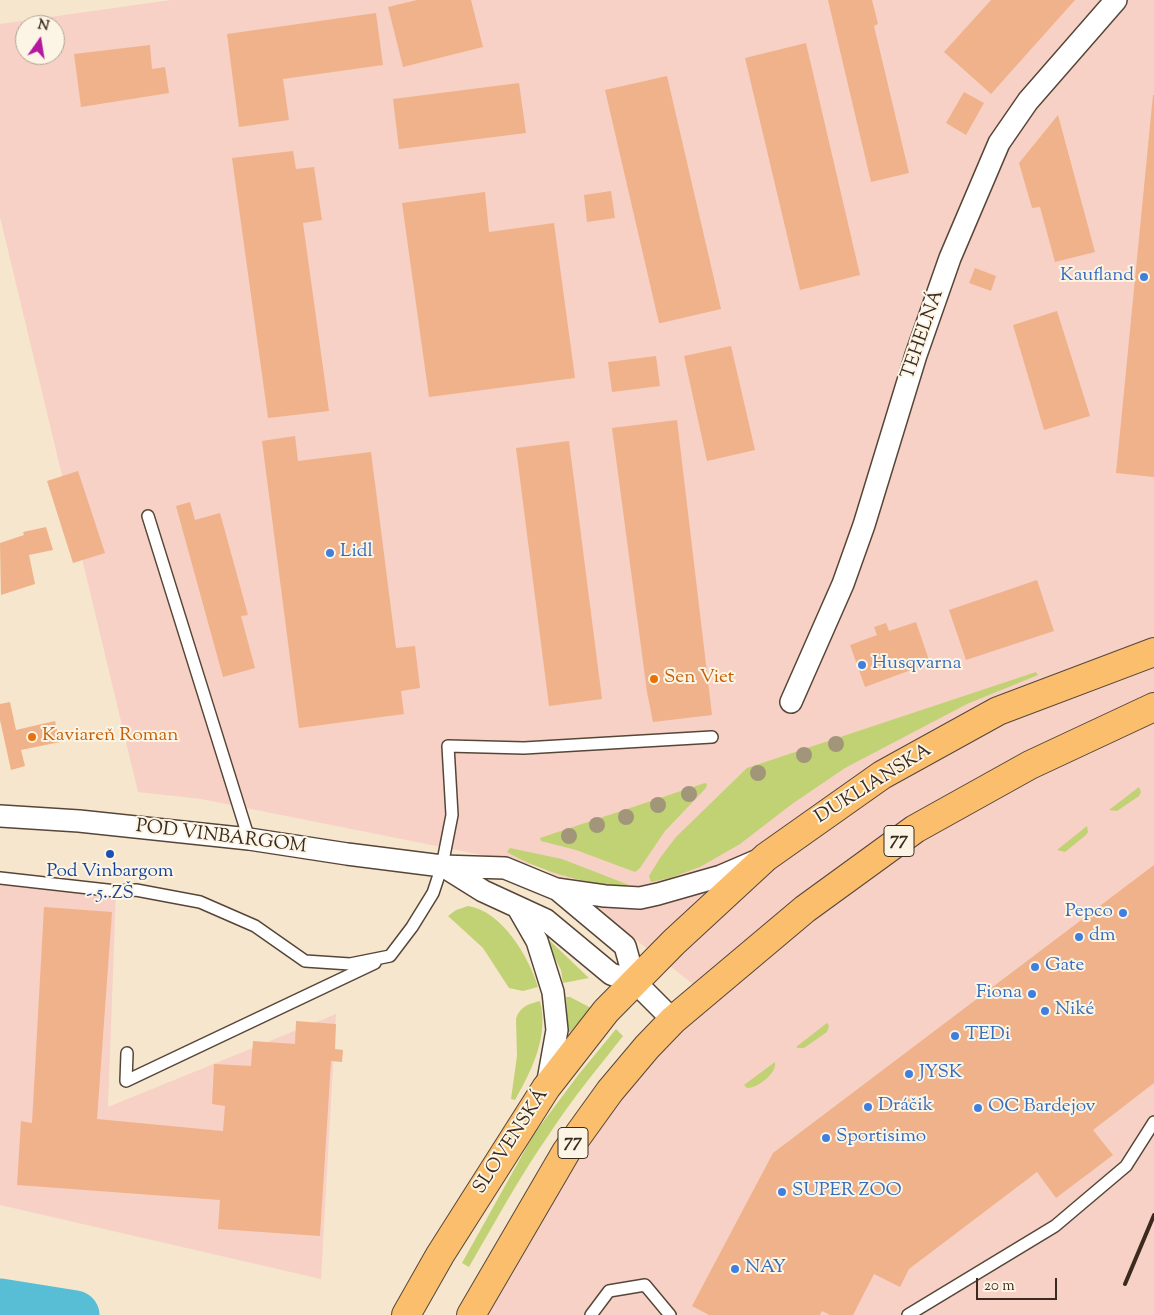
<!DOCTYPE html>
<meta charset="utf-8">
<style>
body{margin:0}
#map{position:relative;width:1154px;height:1315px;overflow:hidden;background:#f6e6cd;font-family:"Sorts Mill Goudy",serif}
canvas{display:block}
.north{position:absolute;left:15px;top:15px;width:50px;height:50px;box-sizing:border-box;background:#fcf5e5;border:1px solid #afa495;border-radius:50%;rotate:13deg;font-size:14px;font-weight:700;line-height:20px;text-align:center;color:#3b2a1e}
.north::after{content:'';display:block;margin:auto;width:18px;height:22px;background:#b5179e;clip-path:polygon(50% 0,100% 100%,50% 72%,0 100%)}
.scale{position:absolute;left:976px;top:1278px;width:81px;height:22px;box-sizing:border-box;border:2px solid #3b2a1e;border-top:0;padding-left:6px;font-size:15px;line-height:18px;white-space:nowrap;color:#3b2a1e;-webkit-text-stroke:4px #fcf5e5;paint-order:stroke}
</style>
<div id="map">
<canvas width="1154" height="1315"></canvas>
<div class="north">N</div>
<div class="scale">20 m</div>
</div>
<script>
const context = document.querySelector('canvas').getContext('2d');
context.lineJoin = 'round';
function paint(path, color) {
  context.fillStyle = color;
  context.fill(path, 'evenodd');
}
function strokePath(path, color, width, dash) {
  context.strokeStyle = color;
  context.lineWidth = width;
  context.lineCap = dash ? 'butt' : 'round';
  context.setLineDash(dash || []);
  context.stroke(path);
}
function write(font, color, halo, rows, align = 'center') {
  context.font = font + ' "Sorts Mill Goudy",serif';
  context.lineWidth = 4;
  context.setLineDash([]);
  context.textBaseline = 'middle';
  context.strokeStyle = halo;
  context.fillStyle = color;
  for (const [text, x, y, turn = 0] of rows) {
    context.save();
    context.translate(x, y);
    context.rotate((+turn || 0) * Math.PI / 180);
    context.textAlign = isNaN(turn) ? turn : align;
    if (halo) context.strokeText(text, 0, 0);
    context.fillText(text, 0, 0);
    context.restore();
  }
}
paint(new Path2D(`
 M 171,0 L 1154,0 L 1154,1315 L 476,1315 L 609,1083 L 693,984 L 542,867 L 201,799 L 138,792 L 0,217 L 0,24 ZM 25,25 L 55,25 L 55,55 L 25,55 Z
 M 0,881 L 116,891 L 108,1107 L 336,1014 L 321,1279 L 0,1205 Z`), '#f7d1c6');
paint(new Path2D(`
 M 1036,672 L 1038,675 L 967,704 L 845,768 L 792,804 L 740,844 L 700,867 L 670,878 L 651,882 L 649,876 L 660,858 L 676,837 L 747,768 Z
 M 705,783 L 707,784 L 706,788 L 665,831 L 640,868 L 635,872 L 576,850 L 541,841 L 540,838 Z
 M 1139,787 L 1141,792 L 1139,796 L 1117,811 L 1109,810 Z
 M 1087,826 L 1088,832 L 1086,835 L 1065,852 L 1057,850 Z
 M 510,848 L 562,859 L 629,885 C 620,885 611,886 602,884 C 572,880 532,867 507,852 Z
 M 468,906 C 502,911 529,957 538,987 L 523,991 L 509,988 L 483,948 L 448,916 L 456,910 Z
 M 548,939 L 589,978 L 563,983 L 561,970 L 546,940 Z
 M 566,997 L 570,997 L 591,1008 L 570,1032 L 566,1032 L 567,1013 Z
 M 540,1001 C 549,1036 532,1070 515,1100 L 511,1099 L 517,1056 L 516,1019 C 520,1006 529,1004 540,1001 Z
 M 827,1023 L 829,1026 L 827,1032 L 804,1048 L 798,1048 L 796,1047 Z
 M 616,1029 L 623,1036 C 598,1068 572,1099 550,1133 C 520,1176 495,1222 469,1267 L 462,1263 L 534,1134 L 579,1074 Z
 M 775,1062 C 777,1074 757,1088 747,1088 L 744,1085 Z`), '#c0d274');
strokePath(new Path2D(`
 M 0,1303 L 75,1315`), '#57bed5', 49);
paint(new Path2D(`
 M 417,0 L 471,0 L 483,47 L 403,67 L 388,7 Z
 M 828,0 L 872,0 L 878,24 L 874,26 L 909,173 L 871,182 Z
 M 991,0 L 1075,0 L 991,94 L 944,52 Z
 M 376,13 L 383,65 L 283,79 L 289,120 L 239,127 L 227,34 Z
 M 806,43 L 860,275 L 800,290 L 745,58 Z
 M 150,45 L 152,69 L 165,67 L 169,93 L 81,107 L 74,54 Z
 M 667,76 L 721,309 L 661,323 L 659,323 L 605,90 Z
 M 519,83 L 526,133 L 399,149 L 393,99 Z
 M 964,92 L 984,103 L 966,135 L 946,123 Z
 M 1153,95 L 1154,95 L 1154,477 L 1116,473 Z
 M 1058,115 L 1095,252 L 1055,262 L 1040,207 L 1032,208 L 1019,163 Z
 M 293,151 L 296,169 L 314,167 L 322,220 L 303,223 L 329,411 L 268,418 L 232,158 Z
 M 611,191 L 615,218 L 587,222 L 584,195 Z
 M 485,192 L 489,232 L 554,223 L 575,378 L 429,397 L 402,203 Z
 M 975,268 L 996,276 L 991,291 L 969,283 Z
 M 1057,311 L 1090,416 L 1044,430 L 1013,325 Z
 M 731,346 L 755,450 L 707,461 L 684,356 Z
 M 656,356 L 660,386 L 612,392 L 608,362 Z
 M 677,420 L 712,715 L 653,722 L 647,692 L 612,428 Z
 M 295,436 L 298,461 L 371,452 L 396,648 L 415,646 L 420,688 L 401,691 L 404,714 L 299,728 L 262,441 Z
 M 569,441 L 602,699 L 549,706 L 516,448 Z
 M 78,471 L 105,553 L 73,563 L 47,481 Z
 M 190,502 L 195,520 L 220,513 L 248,615 L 241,616 L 255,668 L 223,677 L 176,506 Z
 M 46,527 L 53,550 L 29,555 L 35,584 L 1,595 L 0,543 L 24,535 L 23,532 Z
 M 1037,580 L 1054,631 L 966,660 L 949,610 Z
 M 916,622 L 930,663 L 865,687 L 850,645 L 877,635 L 874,627 L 886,623 L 889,631 Z
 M 10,702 L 16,730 L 55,721 L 60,742 L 21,750 L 25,766 L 11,770 L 0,720 L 0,704 Z
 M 1154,865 L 1154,1083 L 1093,1130 L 1113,1155 L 1056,1198 L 1037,1172 L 909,1269 L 900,1287 L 874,1274 L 853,1315 L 830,1315 L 822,1311 L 820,1315 L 709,1315 L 692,1306 L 773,1153 Z
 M 44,907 L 112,912 L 97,1119 L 223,1131 L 225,1106 L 212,1104 L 214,1064 L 251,1066 L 253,1041 L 295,1044 L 296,1021 L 336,1024 L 335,1049 L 343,1050 L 342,1062 L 331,1061 L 320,1236 L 218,1229 L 220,1200 L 17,1185 L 21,1121 L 32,1123 Z`), '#f0b28a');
const service = new Path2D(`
 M 148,516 L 249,839
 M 0,878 L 116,891 L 136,890 L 200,902 L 255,926 L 305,961 L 350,964 L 390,956 L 412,927 L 433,893 L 442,866 L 452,815 L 448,746 L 524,748 L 712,737
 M 127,1053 L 126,1081 L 375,963
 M 591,1315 L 609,1291 L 645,1285 L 670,1315
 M 908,1315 L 1055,1226 L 1126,1166 L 1154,1122`);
const minor = new Path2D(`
 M 791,702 L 843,584 L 864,525 L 916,355 L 950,258 L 999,143 L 1028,101 L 1116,0
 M 0,816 L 79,821 L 249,839 L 347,854 L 442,866 L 505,868 L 556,889 L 605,896 L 640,898 L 658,894 L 721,876 L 756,861
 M 443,866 L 483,891 L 546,920 L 611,974 L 635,982 L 673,1020
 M 558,890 L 625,946 L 635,982
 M 518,908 L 537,941 L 553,992 L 557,1030 L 547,1086`);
const primary = new Path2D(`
 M 406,1315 L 440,1255 L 546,1088 L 606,1011 L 674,942 L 766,857 L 882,775 L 998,711 L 1154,652
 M 471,1315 L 566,1152 L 610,1091 L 647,1047 L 673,1020 L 805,909 L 915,829 L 1030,765 L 1154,707`);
strokePath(service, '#574638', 14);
strokePath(minor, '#574638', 24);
strokePath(primary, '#574638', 30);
strokePath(service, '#fff', 11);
strokePath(minor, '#fff', 21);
strokePath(primary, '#fabe6d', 28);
strokePath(new Path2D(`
 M 1125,1284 L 1154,1215`), '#3b2a1e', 4);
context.fillStyle = '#a19679';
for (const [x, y] of [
 [836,744],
 [804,755],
 [758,773],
 [689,794],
 [658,805],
 [626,817],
 [597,825],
 [569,836]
]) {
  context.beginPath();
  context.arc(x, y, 8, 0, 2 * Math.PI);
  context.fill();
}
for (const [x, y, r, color] of [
 [1144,277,5,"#3f7fe0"],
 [330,553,5,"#3f7fe0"],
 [862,665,5,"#3f7fe0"],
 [654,679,5,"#e8710a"],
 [32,737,5,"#e8710a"],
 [110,854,5,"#1a4fb4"],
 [1123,913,5,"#3f7fe0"],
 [1079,937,5,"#3f7fe0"],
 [1035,967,5,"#3f7fe0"],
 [1032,994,5,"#3f7fe0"],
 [1045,1011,5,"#3f7fe0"],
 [955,1036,5,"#3f7fe0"],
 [909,1074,5,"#3f7fe0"],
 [868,1107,5,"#3f7fe0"],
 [978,1108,5,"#3f7fe0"],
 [826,1138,5,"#3f7fe0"],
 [782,1192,5,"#3f7fe0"],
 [735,1269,5,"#3f7fe0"]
]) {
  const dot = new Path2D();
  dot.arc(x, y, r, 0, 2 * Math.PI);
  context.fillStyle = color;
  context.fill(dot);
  strokePath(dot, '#fcf5e5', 2);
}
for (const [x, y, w] of [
 [899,841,30],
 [573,1143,30]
]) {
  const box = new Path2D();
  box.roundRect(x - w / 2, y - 15.5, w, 31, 4);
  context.fillStyle = '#fcf5e5';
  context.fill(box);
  strokePath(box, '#3b2a1e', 1);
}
write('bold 18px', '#3b2a1e', null, [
 ["77",899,841],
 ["77",573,1143]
]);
write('19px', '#366cbe', '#fcf5e5', [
 ["Kaufland",1134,277,"right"],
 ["Lidl",340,553],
 ["Husqvarna",872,665],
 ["Pepco",1113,913,"right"],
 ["dm",1089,937],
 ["Gate",1045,967],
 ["Fiona",1022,994,"right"],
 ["Niké",1055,1011],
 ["TEDi",965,1036],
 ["JYSK",919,1074],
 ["Dráčik",878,1107],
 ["OC Bardejov",988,1108],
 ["Sportisimo",836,1138],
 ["SUPER ZOO",792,1192],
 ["NAY",745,1269]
], 'left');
write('19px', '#3b2a1e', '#fcf5e5', [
 ["TEHELNÁ",924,335,-71],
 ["DUKLIANSKA",874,785,-32],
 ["POD VINBARGOM",221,838,7],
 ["SLOVENSKÁ",512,1142,-57]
]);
write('19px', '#c56008', '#fcf5e5', [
 ["Sen Viet",664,679],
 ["Kaviareň Roman",42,737]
], 'left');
write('19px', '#164399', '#fcf5e5', [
 ["Pod Vinbargom",110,873],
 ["- 5. ZŠ",110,895]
]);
</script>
